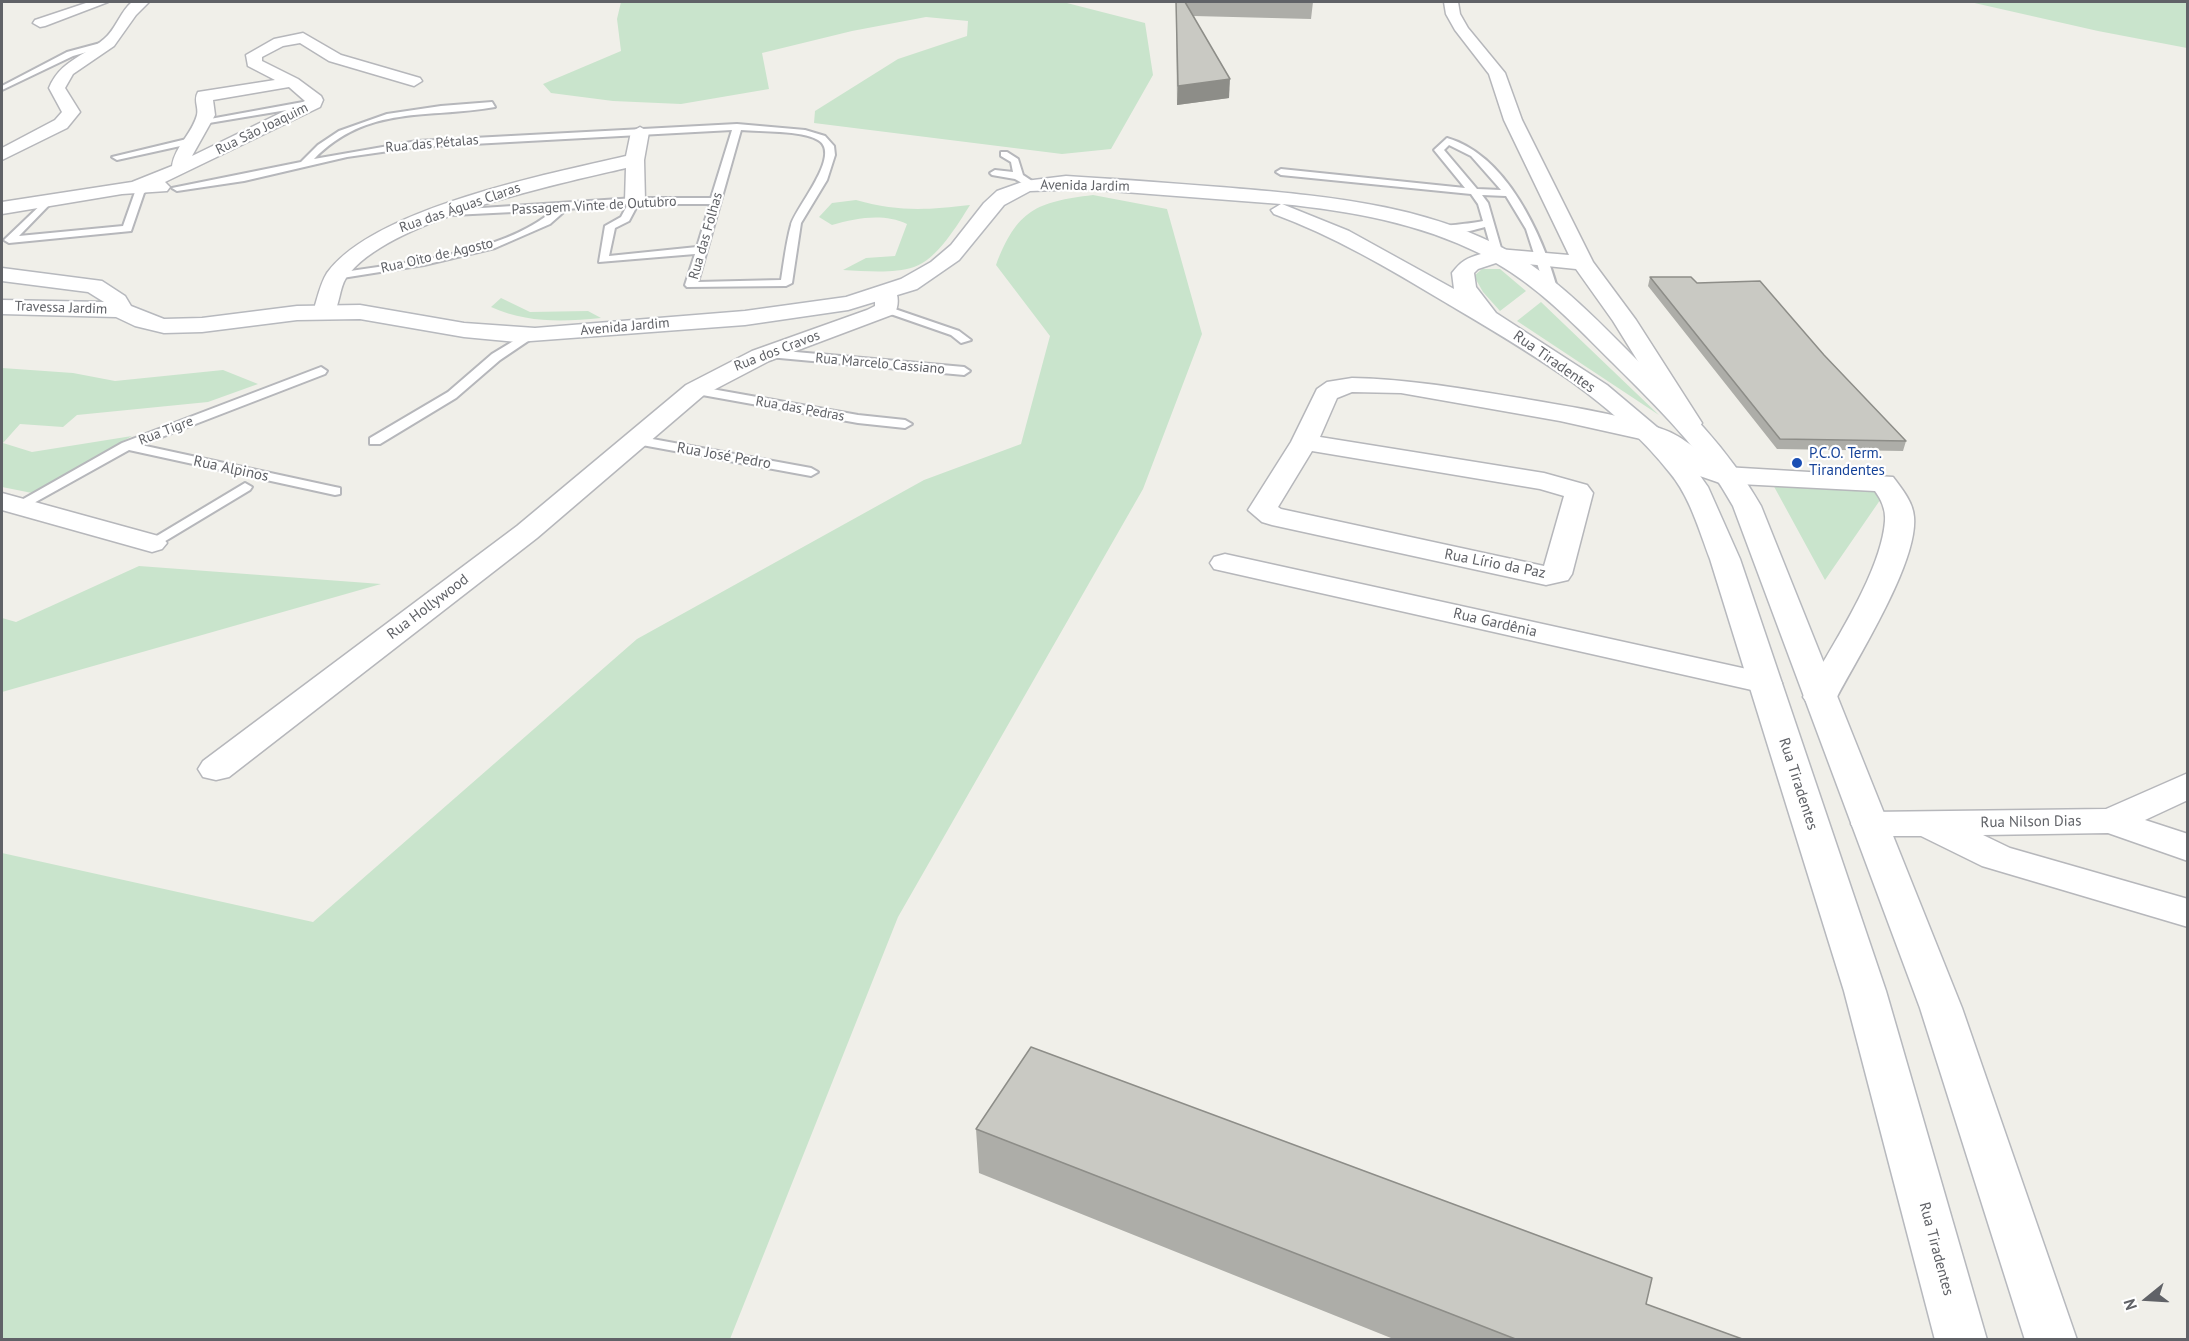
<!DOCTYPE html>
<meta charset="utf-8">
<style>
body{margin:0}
#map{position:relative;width:2189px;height:1341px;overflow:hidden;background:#f0efe9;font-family:"PT Sans",sans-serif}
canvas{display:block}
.frame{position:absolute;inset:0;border:3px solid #606267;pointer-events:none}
.north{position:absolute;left:2117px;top:1269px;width:60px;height:60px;-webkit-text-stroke:4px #fff;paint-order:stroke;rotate:252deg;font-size:16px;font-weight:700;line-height:24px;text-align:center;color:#606267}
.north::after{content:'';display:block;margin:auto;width:21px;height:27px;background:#606267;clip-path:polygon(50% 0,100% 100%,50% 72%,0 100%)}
</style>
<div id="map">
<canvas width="2189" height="1341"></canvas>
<div class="frame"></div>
<div class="north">N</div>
</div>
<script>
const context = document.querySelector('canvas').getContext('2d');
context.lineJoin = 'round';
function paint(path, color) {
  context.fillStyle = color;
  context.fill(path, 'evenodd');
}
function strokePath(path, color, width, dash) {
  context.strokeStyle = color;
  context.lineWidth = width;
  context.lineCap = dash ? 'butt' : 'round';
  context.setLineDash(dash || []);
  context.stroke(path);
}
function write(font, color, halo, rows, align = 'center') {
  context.font = font + ' "PT Sans",sans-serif';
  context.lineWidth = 4.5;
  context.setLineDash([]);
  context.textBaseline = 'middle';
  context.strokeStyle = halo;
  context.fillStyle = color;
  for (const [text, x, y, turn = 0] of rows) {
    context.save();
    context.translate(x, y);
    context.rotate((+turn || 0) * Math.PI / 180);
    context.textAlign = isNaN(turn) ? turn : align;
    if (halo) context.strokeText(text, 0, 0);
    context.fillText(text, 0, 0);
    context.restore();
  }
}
paint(new Path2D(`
 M 621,2 L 1063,2 L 1145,23 L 1153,75 L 1111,149 L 1062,154 L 814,123 L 815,111 L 898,59 L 967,36 L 968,21 L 926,17 L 852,31 L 762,53 L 769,89 L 681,104 L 613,101 L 551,93 L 543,84 L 621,51 L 617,19 Z
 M 1970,2 L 2187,2 L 2187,48 L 2098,31 Z
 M 1093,195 L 1167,209 L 1202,334 L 1143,489 L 898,917 L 730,1339 L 2,1339 L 2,853 L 313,922 L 637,639 L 924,480 L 1021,444 L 1050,336 L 996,265 C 1017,210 1036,202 1093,195 Z
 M 856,200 C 899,212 927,210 970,205 C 958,224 937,260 914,267 C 893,274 865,271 843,270 L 866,258 L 895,256 L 907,224 C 883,213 857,218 832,225 L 819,217 L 832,203 Z
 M 1482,269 L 1500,269 L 1526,291 L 1500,311 L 1483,292 L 1474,276 Z
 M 501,298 L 530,312 L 588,311 L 601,318 C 562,322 527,323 491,307 Z
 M 1541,302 L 1659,415 L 1517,321 Z
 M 2,368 L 73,373 L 115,381 L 223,370 L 258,384 L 208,402 L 77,415 L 63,427 L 20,424 L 3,443 L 32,452 L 132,436 L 32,493 L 2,487 Z
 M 1771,481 L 1887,490 L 1825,580 Z
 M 139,566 L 381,584 L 2,692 L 2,618 L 16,622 Z`), '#c9e4cc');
const lane = new Path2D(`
 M 108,41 L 111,45 L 73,56 L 2,90 L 2,86 L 67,52 Z
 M 314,100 L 317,105 L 203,124 L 199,121 Z
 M 492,102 L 495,107 C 428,119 368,104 314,159 L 417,141 L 737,124 L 805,130 L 825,136 L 834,146 L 835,155 L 827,180 L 801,223 L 792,283 L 786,286 L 687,287 L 685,285 L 695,254 L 599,262 L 605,226 L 621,217 L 628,204 L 567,209 L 550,224 L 495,248 L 424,265 L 336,279 L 331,276 L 336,273 C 403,263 501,255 554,210 L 432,216 L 431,214 L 436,211 L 635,198 L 711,198 L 732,130 L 417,147 L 347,157 L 244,181 L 177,191 L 172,188 L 301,162 L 318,145 L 339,131 L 387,114 L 441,106 ZM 741,130 C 761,132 801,130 818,140 C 843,154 795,208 791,225 C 786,243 784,262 781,280 L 698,282 ZM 638,204 L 710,204 L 697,247 L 609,256 L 615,228 L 629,221 Z
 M 191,138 L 196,141 L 194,143 L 117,160 L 112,157 Z
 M 1447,138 C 1507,155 1543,236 1558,291 L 1556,293 L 1546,291 L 1526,229 L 1506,196 L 1482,195 L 1488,203 L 1503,255 L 1498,258 L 1493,255 L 1485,227 C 1470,231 1447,238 1434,229 C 1440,225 1472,224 1483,221 L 1478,204 L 1471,194 L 1281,175 L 1276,172 L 1281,169 L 1465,188 L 1434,150 ZM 1449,145 L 1471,156 L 1501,190 L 1477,189 L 1444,150 Z
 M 1001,152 L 1007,152 L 1018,159 L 1023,175 L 1035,183 L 1035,187 L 1029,187 L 1015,179 L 992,175 L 990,173 L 995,170 L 1013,172 L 1011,162 L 1001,156 Z
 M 149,183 L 154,186 L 144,193 L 131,231 L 9,243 L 4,240 L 50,196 L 53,197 L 53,201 L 19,236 L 123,226 L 135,192 Z
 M 886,306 L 959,331 L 971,340 L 961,343 L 951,335 L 882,311 L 880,309 Z
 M 530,331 L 534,333 L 534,337 L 500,360 L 456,398 L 380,444 L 370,444 L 370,438 L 448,392 L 492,354 Z
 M 762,349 L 964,367 L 970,371 L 964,375 L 758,356 L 756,353 Z
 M 321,367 L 327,371 L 325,374 L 141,445 L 335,487 L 340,488 L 340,494 L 335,495 L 129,450 L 23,509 L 18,510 L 11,506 L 122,443 Z
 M 695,386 L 858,415 L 905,420 L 912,424 L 905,428 L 858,423 L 691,393 L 691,387 Z
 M 636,436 L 811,468 L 818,472 L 811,476 L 631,443 L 629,440 Z
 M 245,483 L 252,487 L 250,490 L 157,546 L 147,546 L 145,543 Z`);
const street = new Path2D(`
 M 89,2 L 108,2 L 45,26 L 40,27 L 33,23 L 35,20 Z
 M 132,2 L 149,2 L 136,15 L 114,46 L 73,74 L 65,88 L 80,112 L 67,128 L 2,160 L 2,148 L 55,120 L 62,112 L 49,88 C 60,61 83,57 104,39 C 116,29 120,12 132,2 Z
 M 1444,2 L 1458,2 L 1460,14 L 1468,28 L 1505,73 L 1522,120 L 1593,262 L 1636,320 L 1702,423 L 1698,429 L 1689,431 L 1680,429 L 1613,321 L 1576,269 L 1498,261 L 1490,260 L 1487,255 L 1490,250 L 1498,249 L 1569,255 L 1504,120 L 1489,74 L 1455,30 L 1446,14 Z
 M 303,33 L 341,55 L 420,78 L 422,81 L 414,86 L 329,61 L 300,43 L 283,46 L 262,57 L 262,61 L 298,79 L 321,96 L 323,100 L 320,107 L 165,182 L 170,187 L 167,191 L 122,194 L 2,214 L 2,202 L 132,182 L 172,166 C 175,146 192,134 197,115 C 199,107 193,100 198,92 L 275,80 L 248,66 L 246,55 L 274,39 ZM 289,87 L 305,101 L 192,156 L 215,115 L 213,100 Z
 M 640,127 L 649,132 L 644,160 L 645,201 L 642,205 L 628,205 L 625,201 L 626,168 C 558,184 385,220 346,278 C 339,289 340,305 332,317 L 316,317 L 313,312 C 317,300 320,284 327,273 C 374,208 549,174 626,156 L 631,132 Z
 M 886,286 L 894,288 C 899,295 899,307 894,314 L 769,361 L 704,395 L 537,538 L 229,777 L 216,780 L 203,777 L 198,769 L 203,761 L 517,526 L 686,385 L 752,351 L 867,310 L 875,306 L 875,293 L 878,288 Z
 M 1352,378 C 1409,379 1464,389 1520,398 C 1565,406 1615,413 1659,428 C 1688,437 1699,456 1725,467 L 1893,477 C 1902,489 1913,502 1914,517 C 1918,562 1859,655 1837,697 L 1832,704 L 1820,707 L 1808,704 L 1803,697 C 1829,650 1881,574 1885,521 C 1886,510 1881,499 1875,491 L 1720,483 L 1694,474 L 1667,450 L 1641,439 L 1560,421 L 1401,393 L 1352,392 L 1337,398 L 1320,437 L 1544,473 L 1587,485 L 1593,493 L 1572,574 L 1568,580 L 1546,585 L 1272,525 L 1262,522 L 1248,510 L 1291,442 L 1317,389 L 1327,382 ZM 1312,451 L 1540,489 L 1564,496 L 1544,566 L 1281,509 L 1278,507 Z
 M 2,493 L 162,537 L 167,543 L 162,549 L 152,552 L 2,510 Z
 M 1225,554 L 1765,673 L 1777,676 L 1782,683 L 1777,690 L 1765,693 L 1214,569 L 1210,563 L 1214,557 Z
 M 2188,773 L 2188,800 L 2145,820 L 2188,834 L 2188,861 L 2108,833 L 1983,835 L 2010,848 L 2188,899 L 2188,927 L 1982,866 L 1921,836 L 1870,836 L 1857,833 L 1851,824 L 1857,815 L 1870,812 L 2106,809 Z`);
const secondary = new Path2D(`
 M 1066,176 C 1117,179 1169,183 1220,187 C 1326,196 1439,204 1530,264 C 1569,290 1602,325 1635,358 C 1683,404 1728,448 1761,506 L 1962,1008 L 2077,1340 L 2025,1340 L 1920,1008 L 1733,506 C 1702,450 1658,408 1613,363 C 1577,327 1541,289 1496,263 L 1478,269 L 1474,273 L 1476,287 L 1496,313 L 1607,385 L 1664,433 L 1689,460 L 1708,487 L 1740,559 L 1886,991 L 1987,1340 L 1935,1340 L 1844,991 L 1710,559 C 1699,530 1690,497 1670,473 C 1611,398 1524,349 1443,301 C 1388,268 1334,236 1274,214 L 1271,210 L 1281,204 L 1085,189 L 1030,191 L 1004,205 L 959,260 L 917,289 L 848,310 L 745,325 L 517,342 L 464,337 L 360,319 L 297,320 L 202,332 L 164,333 L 135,326 L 116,317 L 2,314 L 2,300 L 104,302 L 88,292 L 2,281 L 2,268 L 102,281 L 125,296 L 131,306 L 164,319 L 202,318 L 297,306 L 360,305 L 464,323 L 535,328 L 745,311 L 846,297 L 901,279 L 931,262 L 951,245 L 984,203 L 997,191 L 1025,181 ZM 1282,204 C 1351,211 1419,223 1481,254 C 1467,258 1461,261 1452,273 L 1454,289 L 1349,231 Z`);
strokePath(lane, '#b6b7bb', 4);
strokePath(street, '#b6b7bb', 3);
strokePath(secondary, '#b7b9be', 3);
paint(lane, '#fff');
paint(street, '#fff');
paint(secondary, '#fff');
paint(new Path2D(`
 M 1176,2 L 1313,2 L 1311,19 L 1194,16 L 1229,98 L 1177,105 Z
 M 1650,277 L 1697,283 L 1824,355 L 1906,441 L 1903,451 L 1777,449 L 1648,286 Z
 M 976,1129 L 1646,1304 L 1745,1340 L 1396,1340 L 979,1173 Z`), '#adada8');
paint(new Path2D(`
 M 1230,79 L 1229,98 L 1177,105 L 1178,86 Z`), '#8d8d88');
const building = new Path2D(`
 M 1176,2 L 1185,2 L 1230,79 L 1178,86 Z
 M 1650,277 L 1691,277 L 1697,283 L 1760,281 L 1824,355 L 1906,441 L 1780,439 Z
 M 1031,1047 L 1652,1278 L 1646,1304 L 1745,1340 L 1518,1340 L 976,1129 Z`);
paint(building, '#c9c9c3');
strokePath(building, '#8d8d88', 1.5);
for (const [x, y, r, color] of [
 [1797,463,6,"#1a4fb4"]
]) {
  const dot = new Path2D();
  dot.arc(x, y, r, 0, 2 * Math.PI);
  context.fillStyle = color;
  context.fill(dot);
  strokePath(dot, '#fff', 2);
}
write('14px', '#606267', '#fff', [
 ["Rua São Joaquim",262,129,-26],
 ["Rua das Pétalas",432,144,-5],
 ["Avenida Jardim",1085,186,1],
 ["Passagem Vinte de Outubro",594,206,-3],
 ["Rua das Águas Claras",460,208,-19],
 ["Rua das Folhas",706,236,-74],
 ["Rua Oito de Agosto",437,256,-13],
 ["Travessa Jardim",61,308,2],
 ["Avenida Jardim",625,327,-5],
 ["Rua dos Cravos",777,351,-21],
 ["Rua Marcelo Cassiano",880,364,5],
 ["Rua das Pedras",800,409,10],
 ["Rua Tigre",166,431,-21]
]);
write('15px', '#606267', '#fff', [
 ["Rua Tiradentes",1554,362,35],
 ["Rua José Pedro",724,456,10],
 ["Rua Alpinos",231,469,12],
 ["Rua Lírio da Paz",1495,564,11],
 ["Rua Hollywood",428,607,-37],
 ["Rua Gardênia",1495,623,13],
 ["Rua Tiradentes",1798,784,72],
 ["Rua Nilson Dias",2031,822,-1],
 ["Rua Tiradentes",1936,1249,75]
]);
write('15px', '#164399', '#fff', [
 ["P.C.O. Term.",1809,454],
 ["Tirandentes",1809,471]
], 'left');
</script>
